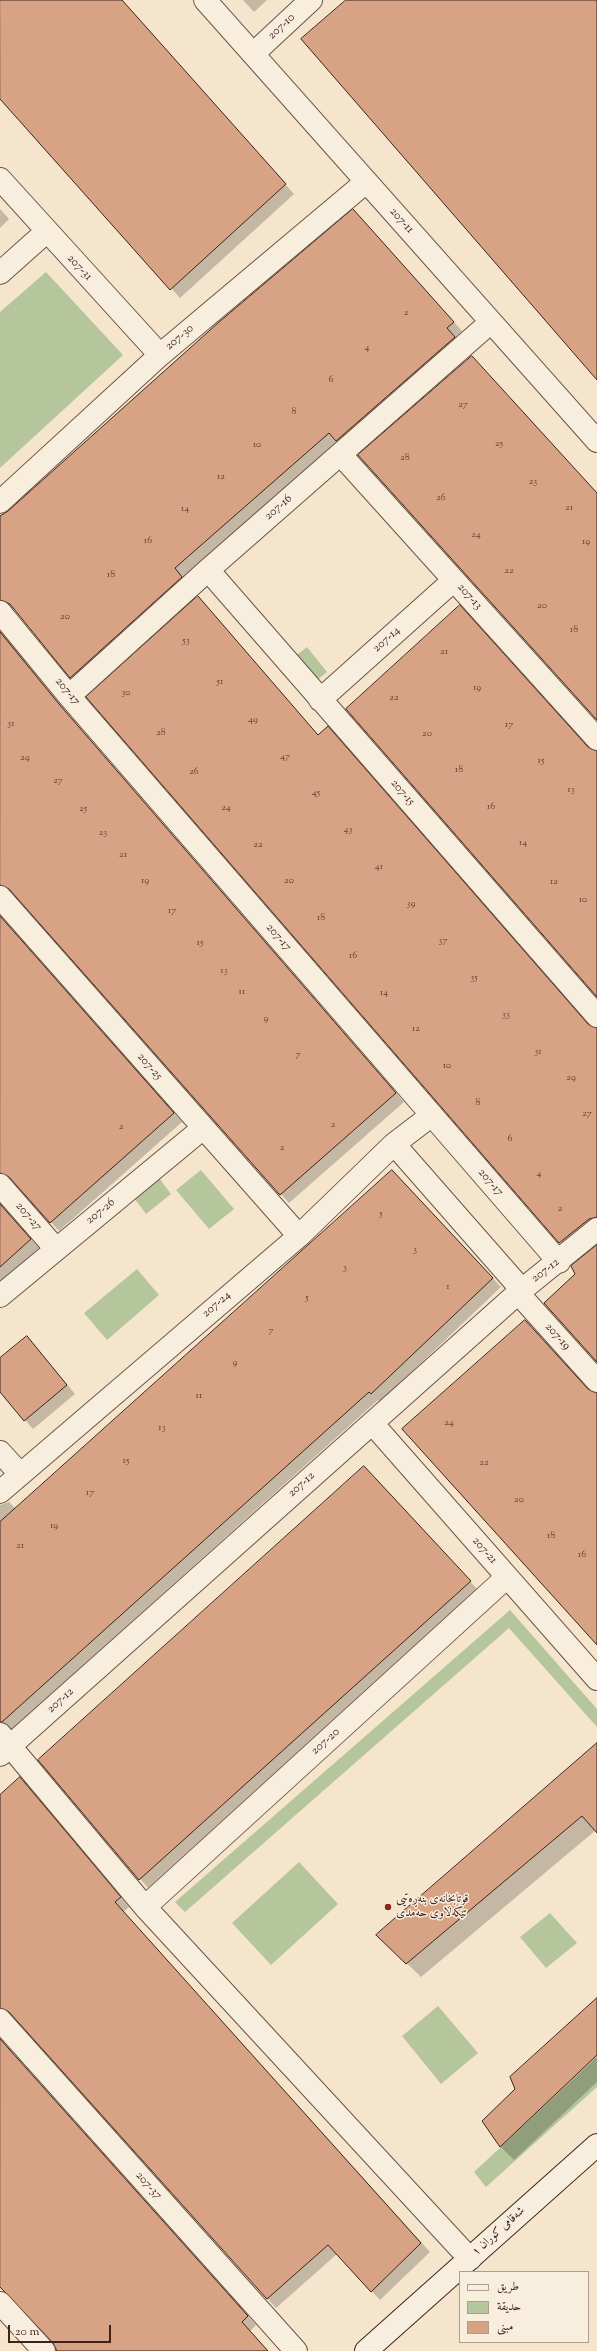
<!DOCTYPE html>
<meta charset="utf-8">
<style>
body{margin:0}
#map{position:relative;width:597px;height:2351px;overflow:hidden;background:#f5e5cc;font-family:"Sorts Mill Goudy",Amiri,serif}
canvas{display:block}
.legend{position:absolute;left:459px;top:2271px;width:130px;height:72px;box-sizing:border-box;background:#f8eede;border:1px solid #ae9d90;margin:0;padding:5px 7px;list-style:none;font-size:12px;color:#3e231a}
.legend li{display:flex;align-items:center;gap:8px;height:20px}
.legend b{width:20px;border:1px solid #ae9d90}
.scale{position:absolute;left:8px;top:2325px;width:103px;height:18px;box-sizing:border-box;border:2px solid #3e231a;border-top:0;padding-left:5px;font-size:12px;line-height:14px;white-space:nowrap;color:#3e231a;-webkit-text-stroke:3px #f8eede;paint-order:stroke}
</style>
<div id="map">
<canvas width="597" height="2351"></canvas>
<ul class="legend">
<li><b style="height:5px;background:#f8eede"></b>طريق</li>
<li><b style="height:11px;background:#b6c69c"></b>حديقة</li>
<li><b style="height:11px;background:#d8a385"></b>مبنى</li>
</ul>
<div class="scale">20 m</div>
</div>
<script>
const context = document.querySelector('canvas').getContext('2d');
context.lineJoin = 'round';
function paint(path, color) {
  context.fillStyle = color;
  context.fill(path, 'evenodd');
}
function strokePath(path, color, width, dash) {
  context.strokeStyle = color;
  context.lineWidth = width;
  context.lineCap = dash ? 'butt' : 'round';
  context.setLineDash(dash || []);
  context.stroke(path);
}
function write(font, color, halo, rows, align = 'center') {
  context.font = font + ' "Sorts Mill Goudy",Amiri,serif';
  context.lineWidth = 3;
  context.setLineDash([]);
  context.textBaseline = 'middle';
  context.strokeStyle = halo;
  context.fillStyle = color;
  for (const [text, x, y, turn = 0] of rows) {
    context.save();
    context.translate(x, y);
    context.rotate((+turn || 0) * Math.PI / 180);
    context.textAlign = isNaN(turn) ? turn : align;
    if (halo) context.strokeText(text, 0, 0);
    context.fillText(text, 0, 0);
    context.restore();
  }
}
paint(new Path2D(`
 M 46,272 L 123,355 L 0,468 L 0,312 Z
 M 307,647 L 327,672 L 310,686 L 289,661 Z
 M 201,1170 L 234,1209 L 209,1229 L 176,1190 Z
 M 156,1174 L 171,1194 L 146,1214 L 131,1194 Z
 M 137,1269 L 159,1295 L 107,1340 L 84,1313 Z
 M 510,1610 L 597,1709 L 597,1727 L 509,1628 L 185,1912 L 175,1902 Z
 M 299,1862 L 338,1904 L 271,1965 L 232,1923 Z
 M 550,1913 L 577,1943 L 546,1968 L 520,1937 Z
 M 438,2006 L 478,2053 L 441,2084 L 402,2036 Z
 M 597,2057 L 597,2087 L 486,2187 L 474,2172 Z`), '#b6c69c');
paint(new Path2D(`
 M 0,0 L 121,0 L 294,194 L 180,298 L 0,98 Z
 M 243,0 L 267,0 L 254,12 Z
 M 0,209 L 9,219 L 0,228 Z
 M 362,219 L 462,331 L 455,338 L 463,346 L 346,449 L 338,441 L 183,578 L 190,586 L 80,686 L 16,610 L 7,608 L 0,614 L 0,518 Z
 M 198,597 L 319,736 L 589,1026 L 597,1029 L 597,1229 L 569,1251 L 88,697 Z
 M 0,631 L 68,714 L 404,1102 L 289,1203 L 13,893 L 0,897 Z
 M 0,916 L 182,1122 L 59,1231 L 17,1184 L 7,1181 L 0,1185 Z
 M 401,1180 L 501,1287 L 380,1402 L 378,1400 L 11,1730 L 0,1729 L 0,1505 L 9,1502 L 16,1509 Z
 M 0,1204 L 39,1248 L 0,1283 Z
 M 27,1337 L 75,1394 L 33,1429 L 0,1391 L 0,1359 Z
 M 372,1476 L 478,1590 L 148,1888 L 39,1760 Z
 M 597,1753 L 597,1831 L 596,1830 L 421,1977 L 378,1935 Z
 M 29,1788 L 129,1907 L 123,1912 L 430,2252 L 380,2300 L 337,2254 L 276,2308 L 13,2017 L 0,2021 L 0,1797 Z
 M 597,2000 L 597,2082 L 514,2160 L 500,2146 L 516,2090 Z
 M 0,2039 L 256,2325 L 250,2331 L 268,2351 L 59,2351 L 54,2342 L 0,2285 Z`), '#0003');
const building = new Path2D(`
 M 0,0 L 122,0 L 286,184 L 170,290 L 0,99 Z
 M 346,0 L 597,0 L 597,380 L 301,39 Z
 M 353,209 L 454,322 L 447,328 L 455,337 L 336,441 L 329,433 L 175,568 L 182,577 L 70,678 L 10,604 L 0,600 L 0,516 L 8,511 L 218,323 Z
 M 472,356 L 597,493 L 597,720 L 358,455 Z
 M 198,596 L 318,735 L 328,726 L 588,1024 L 597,1028 L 597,1217 L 589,1219 L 559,1243 L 86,697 Z
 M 460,605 L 588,747 L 597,751 L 597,997 L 346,709 Z
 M 0,632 L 59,704 L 396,1093 L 280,1195 L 9,889 L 0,885 Z
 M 0,916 L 174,1113 L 50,1223 L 9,1177 L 0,1173 Z
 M 392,1170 L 493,1278 L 371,1394 L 369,1392 L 2,1722 L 0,1722 L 0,1522 Z
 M 0,1204 L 31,1239 L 0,1267 Z
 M 597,1245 L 597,1362 L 544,1303 L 575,1274 L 571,1266 Z
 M 525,1320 L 588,1389 L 597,1393 L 597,1645 L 402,1429 Z
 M 27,1336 L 67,1385 L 24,1421 L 0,1392 L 0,1358 Z
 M 364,1466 L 471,1581 L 139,1880 L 38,1760 Z
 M 597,1743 L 597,1833 L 582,1816 L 406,1964 L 376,1935 Z
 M 20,1777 L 121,1897 L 115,1902 L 421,2243 L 371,2292 L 328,2245 L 267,2299 L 9,2012 L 0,2008 L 0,1795 Z
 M 597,1998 L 597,2055 L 500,2147 L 482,2121 L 515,2089 L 510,2077 Z
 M 0,2039 L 248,2316 L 242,2322 L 268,2351 L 57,2351 L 53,2343 L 0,2287 Z`);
paint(building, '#d8a385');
strokePath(building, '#3e231a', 1);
const street = new Path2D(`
 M 205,0 L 597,441
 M 253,54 L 311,0
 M 0,179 L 160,355
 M 0,273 L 46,232
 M 341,455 L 597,739
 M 0,502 L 160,355 L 366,182
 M 208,570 L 597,1016
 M 0,612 L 69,696 L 559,1262
 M 69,696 L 208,570 L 491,322
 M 320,700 L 454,580
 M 0,897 L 299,1236
 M 394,1144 L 522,1290
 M 0,1185 L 56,1249
 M 518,1293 L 597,1381
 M 0,1296 L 202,1129
 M 372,1423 L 597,1679
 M 0,1452 L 20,1474
 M 0,1492 L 299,1236 L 394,1144 L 432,1115
 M 0,1734 L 145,1907 L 470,2259
 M 0,1755 L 518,1293 L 597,1229
 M 145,1907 L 507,1577
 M 0,2020 L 296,2351
 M 0,2303 L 44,2351`);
const secondary = new Path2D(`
 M 366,2351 L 597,2145`);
strokePath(street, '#6c5446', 24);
strokePath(secondary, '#3e231a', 24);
strokePath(street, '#f8eede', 22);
strokePath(secondary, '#f8eede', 22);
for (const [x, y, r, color] of [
 [388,1907,4,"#8f2418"]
]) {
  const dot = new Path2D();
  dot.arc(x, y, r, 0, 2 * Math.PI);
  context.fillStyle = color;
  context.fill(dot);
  strokePath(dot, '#f8eede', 1.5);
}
write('10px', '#644335', null, [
 ["2",406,313],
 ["4",367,348],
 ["6",331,380],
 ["27",463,405],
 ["8",294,412],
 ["25",499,444],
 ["10",257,445],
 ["28",405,458],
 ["12",221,477],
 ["23",533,482],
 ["26",441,498],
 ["21",569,508],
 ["14",185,509],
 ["24",476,535],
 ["16",148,541],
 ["19",586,542],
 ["22",509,571],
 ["18",111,575],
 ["20",542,606],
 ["20",65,617],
 ["18",574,630],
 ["53",186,641],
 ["21",444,652],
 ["51",220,682],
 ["19",477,688],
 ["30",126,693],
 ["22",394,698],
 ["49",253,720],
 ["31",11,724],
 ["17",509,725],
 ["28",161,733],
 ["20",427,734],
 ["47",285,757],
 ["29",25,758],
 ["15",541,761],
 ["18",459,770],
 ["26",194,772],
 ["27",58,781],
 ["13",571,790],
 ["45",316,793],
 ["16",491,807],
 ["24",226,808],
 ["25",83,809],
 ["43",348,830],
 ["23",103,833],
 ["14",523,843],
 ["22",258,845],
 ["21",123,855],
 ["41",379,867],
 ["19",145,881],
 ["20",289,881],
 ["12",554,882],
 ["10",583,900],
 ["39",411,904],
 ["17",172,911],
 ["18",321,918],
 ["37",443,941],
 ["15",200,943],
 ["16",353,956],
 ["13",224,971],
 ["35",474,978],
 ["11",242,992],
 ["14",384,993],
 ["33",506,1015],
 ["9",266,1019],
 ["12",416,1029],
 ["31",538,1052],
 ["7",298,1055],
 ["10",447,1066],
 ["29",571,1078],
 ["8",478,1103],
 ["27",587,1114],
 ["2",333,1125],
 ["2",121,1127],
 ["6",510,1139],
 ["2",282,1148],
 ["4",539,1174],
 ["2",560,1209],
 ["5",381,1214],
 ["3",415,1250],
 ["3",345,1268],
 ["1",448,1287],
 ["5",307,1298],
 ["7",271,1331],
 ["9",235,1363],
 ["11",199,1396],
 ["24",449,1423],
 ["13",162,1428],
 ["15",126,1461],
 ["22",484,1463],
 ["17",90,1493],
 ["20",519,1500],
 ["19",54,1526],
 ["18",551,1536],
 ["21",20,1546],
 ["16",582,1555]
]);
write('12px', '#3e231a', '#f8eede', [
 ["207-10",282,27,-43],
 ["207-11",401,221,48],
 ["207-31",79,268,47],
 ["207-30",180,338,-40],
 ["207-16",279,508,-41],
 ["207-13",469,597,48],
 ["207-14",387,640,-42],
 ["207-17",67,692,50],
 ["207-15",402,793,49],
 ["207-17",278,938,49],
 ["207-25",149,1067,49],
 ["207-17",490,1183,49],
 ["207-26",101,1212,-39],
 ["207-27",28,1217,49],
 ["207-12",546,1271,-38],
 ["207-24",217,1305,-41],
 ["207-19",557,1337,48],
 ["207-12",302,1485,-42],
 ["207-21",484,1551,49],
 ["207-12",61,1701,-42],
 ["207-20",326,1742,-42],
 ["207-37",148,2186,48],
 ["شەقامی کوران ١",499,2232,-42]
]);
write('12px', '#3e231a', '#f8eede', [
 ["قوتابخانەی بنەڕەتیی",396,1900],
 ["تێکەڵاوی حەمدی",396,1914]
], 'left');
</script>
